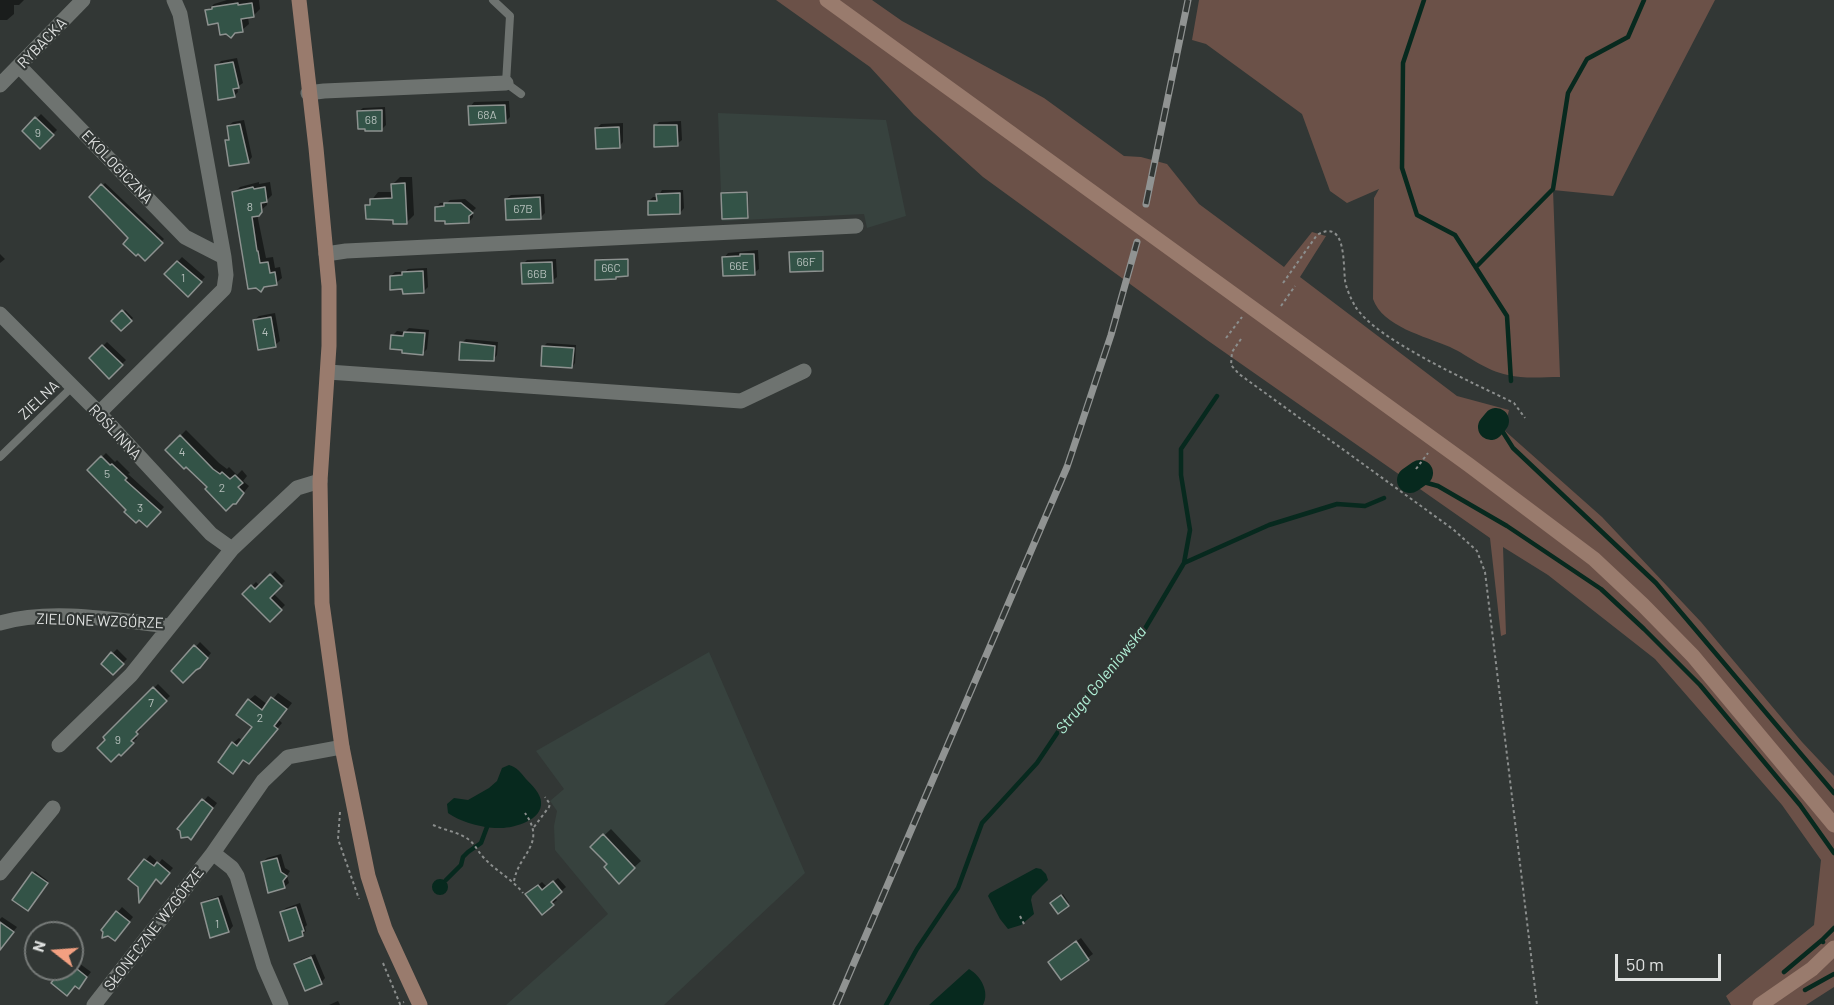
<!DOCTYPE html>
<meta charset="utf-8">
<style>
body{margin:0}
#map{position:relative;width:1834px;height:1005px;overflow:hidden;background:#323735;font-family:Barlow,sans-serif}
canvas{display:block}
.north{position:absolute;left:24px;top:921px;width:60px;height:60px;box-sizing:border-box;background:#323735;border:2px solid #777b79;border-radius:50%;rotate:287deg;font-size:16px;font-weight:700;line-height:24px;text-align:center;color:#dfe1e0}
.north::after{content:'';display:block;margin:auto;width:21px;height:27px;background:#f3a081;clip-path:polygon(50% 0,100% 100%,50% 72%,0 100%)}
.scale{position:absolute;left:1615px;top:954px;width:106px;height:27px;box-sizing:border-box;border:3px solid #dfe1e0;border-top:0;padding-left:8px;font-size:18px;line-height:21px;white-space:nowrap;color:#dfe1e0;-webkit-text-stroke:4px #323735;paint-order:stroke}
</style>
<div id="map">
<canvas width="1834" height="1005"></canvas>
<div class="north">N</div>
<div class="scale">50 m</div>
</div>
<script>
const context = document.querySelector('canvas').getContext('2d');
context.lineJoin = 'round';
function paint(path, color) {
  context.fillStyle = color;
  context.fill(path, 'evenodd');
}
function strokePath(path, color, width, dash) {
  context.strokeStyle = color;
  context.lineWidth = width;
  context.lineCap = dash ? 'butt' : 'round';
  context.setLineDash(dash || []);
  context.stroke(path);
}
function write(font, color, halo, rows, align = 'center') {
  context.font = font + ' Barlow,sans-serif';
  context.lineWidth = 4.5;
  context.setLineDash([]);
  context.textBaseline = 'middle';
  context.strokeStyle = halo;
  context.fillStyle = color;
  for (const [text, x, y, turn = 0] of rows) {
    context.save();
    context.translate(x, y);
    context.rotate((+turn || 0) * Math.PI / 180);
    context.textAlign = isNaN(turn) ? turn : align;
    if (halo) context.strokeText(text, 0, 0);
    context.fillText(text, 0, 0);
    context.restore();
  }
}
paint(new Path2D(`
 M 718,113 L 886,120 L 906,216 L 867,228 L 864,214 L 722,221 Z
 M 709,652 L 805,873 L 664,1005 L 506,1005 L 608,914 L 555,850 L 554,826 L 557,811 L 550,801 L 564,789 L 536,751 Z`), '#37423e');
paint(new Path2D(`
 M 776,0 L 872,0 L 902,21 L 1044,98 L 1124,156 L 1141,157 L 1167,164 L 1199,204 L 1284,267 L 1312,232 L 1326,236 L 1300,277 L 1457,396 L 1509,410 L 1504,430 L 1602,517 L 1701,622 L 1802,742 L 1834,776 L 1834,987 L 1806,1005 L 1731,1005 L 1726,996 L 1814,925 L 1821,860 L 1782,805 L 1655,659 L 1548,575 L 1503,547 L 1506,634 L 1501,636 L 1490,538 L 1207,340 L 983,177 L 914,115 L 870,67 Z
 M 1199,0 L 1715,0 L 1613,196 L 1553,190 L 1560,377 C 1543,377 1524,379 1508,375 C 1484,370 1471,357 1450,347 C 1425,336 1383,327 1373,299 L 1374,198 L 1379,189 L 1347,203 L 1330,191 L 1302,114 L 1206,44 L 1192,40 Z`), '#6b5148');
paint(new Path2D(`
 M 509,765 C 517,767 521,773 526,779 C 532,785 541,794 541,802 C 543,820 514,828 501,828 C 486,829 460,822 448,813 L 447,804 L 454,798 L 468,800 L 489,788 L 497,781 L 502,768 Z
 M 1036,868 L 1041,869 L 1046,874 L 1048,880 L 1032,896 L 1031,900 L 1034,914 L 1021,925 L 1008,929 L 1000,919 L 988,896 L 990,893 Z
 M432 887a8 8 0 1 1 16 0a8 8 0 1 1-16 0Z
 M 969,969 C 981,976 990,992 983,1005 L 929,1005 Z`), '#07291e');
paint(new Path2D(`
 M 0,0 L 24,0 L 19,5 L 14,5 L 14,14 L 7,20 L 0,20 Z
 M 227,0 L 259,0 L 260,9 L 253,16 L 248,17 L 249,24 L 242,30 L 219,21 L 207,11 L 214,4 Z
 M 237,58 L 243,83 L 237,87 L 238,92 L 234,96 L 216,66 L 221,61 Z
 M 509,101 L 510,117 L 505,122 L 470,107 L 474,102 Z
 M 385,107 L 386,125 L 382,129 L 367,127 L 358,112 L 363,108 Z
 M 41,114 L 57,130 L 40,147 L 24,131 Z
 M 244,120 L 252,157 L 248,162 L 226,141 L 230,137 L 228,126 L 233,122 Z
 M 681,121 L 682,140 L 677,144 L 655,126 L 659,122 Z
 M 623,123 L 623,142 L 619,147 L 597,128 L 601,124 Z
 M 400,177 L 412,177 L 414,215 L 407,222 L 394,219 L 367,206 L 378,192 L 393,192 L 393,184 Z
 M 259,182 L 259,184 L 270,182 L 272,195 L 267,200 L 267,205 L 257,214 L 266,258 L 273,257 L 275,268 L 280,267 L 282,278 L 276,283 L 265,285 L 234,193 L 240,187 Z
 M 105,183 L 164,239 L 145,259 L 138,251 L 130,238 L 91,197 Z
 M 662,190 L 683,190 L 684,208 L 680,213 L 649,201 L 653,197 L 658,197 Z
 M 748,191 L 749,215 L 747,217 L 723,194 L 724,192 Z
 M 544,194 L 545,213 L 541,217 L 506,199 L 511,195 Z
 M 465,199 L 476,208 L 473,211 L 473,217 L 469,222 L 446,219 L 436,208 L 440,203 L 447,203 L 450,200 Z
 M 758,250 L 759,269 L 754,273 L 724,258 L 728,253 Z
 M 824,250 L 824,268 L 823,269 L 791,253 L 792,251 Z
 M 0,254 L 5,259 L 0,263 Z
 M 182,257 L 205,277 L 188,295 L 166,274 Z
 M 629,258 L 629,273 L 615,278 L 596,261 L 598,259 Z
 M 556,259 L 557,277 L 552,281 L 523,264 L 527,260 Z
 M 427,268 L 428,287 L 424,291 L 391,276 L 395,272 L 405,272 L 408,269 Z
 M 125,310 L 133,318 L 121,329 L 113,321 Z
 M 275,313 L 280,341 L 275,345 L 254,320 L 259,316 Z
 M 409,328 L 429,330 L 427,349 L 423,353 L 392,336 L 397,331 L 405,332 Z
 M 466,339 L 498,342 L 497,355 L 493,360 L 462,343 Z
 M 107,342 L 126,360 L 109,377 L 91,358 Z
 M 547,343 L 576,345 L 575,363 L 572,367 L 543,347 Z
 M 186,430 L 219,463 L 227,469 L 229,467 L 237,475 L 242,470 L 247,476 L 243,481 L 249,486 L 241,496 L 209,487 L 167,450 Z
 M 106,453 L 115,462 L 117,460 L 130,473 L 128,474 L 164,507 L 147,525 L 89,470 Z
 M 275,571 L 285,581 L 273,593 L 285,605 L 270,620 L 244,594 L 256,582 L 260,586 Z
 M 200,642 L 211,653 L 204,662 L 173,671 Z
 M 117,649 L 127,659 L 113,673 L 103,663 Z
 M 158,684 L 170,696 L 139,727 L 141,729 L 135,735 L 137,738 L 121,753 L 105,737 Z
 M 278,693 L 292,703 L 279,720 L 282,723 L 248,762 L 233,743 L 239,738 L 243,741 L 254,727 L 249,700 L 255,695 L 268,705 Z
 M 208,796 L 217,803 L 195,833 L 179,829 Z
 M 611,829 L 641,861 L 619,881 L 609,864 L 592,847 Z
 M 281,854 L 285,868 L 290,871 L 287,876 L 289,883 L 284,887 L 263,862 L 267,858 Z
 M 150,855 L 159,863 L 162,859 L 173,868 L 165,877 L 157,878 L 139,886 L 130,879 Z
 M 35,871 L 48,881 L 29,908 L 14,899 Z
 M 558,878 L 566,887 L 555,897 L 557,900 L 552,904 L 532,890 L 542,882 L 547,887 Z
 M 1063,894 L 1069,903 L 1058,912 L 1052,903 Z
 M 222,895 L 233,926 L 229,931 L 203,904 L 207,900 Z
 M 300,903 L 307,925 L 305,927 L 306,931 L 302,935 L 281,912 L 286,908 Z
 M 122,907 L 133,917 L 119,935 L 103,930 Z
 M 2,917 L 17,927 L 0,947 L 0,919 Z
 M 1081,938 L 1093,954 L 1061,978 L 1054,958 Z
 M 315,954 L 325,978 L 321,983 L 296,965 L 300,960 Z
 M 72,958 L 91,972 L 83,982 L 56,973 L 59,969 L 72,969 Z
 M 338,1001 L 340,1005 L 329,1005 Z`), '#0007');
strokePath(new Path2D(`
 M 1424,0 L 1403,63 L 1402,168 L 1417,215 L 1455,235 L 1507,316 L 1511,381
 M 1476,267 L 1553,189 L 1568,93 L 1587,59 L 1628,37 L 1644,0
 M 1494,425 L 1501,429 L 1513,448 L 1656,583 L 1834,793
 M 1416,476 L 1420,481 L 1438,486 L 1507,526 L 1601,589 L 1644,629 L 1700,685 L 1800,805 L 1834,853
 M 1184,563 L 1190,530 L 1181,475 L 1181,449 L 1217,396
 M 446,880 L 461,865 L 463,857 L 468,852 L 481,843 L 487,827
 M 1823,942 L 1822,940 L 1834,928
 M 1784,972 L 1822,940
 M 1805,990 L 1834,974
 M 886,1005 L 917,949 L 958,888 L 982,823 L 1037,763 L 1070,714 L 1143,632 L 1184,563 L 1269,525 L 1337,504 L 1365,506 L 1384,498`), '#07291e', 4.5);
strokePath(new Path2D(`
 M 1491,427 L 1496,421
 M 1410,480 L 1420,473`), '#07291e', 26);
const building = new Path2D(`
 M 238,3 L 238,5 L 252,3 L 254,17 L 241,19 L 243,32 L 235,33 L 231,38 L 226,34 L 220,35 L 218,23 L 208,25 L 205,10 L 212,9 L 212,7 Z
 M 233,62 L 239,88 L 233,89 L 235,97 L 218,100 L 215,65 Z
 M 505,105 L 506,123 L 469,125 L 468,106 Z
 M 382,110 L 382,131 L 365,131 L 365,129 L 358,129 L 357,111 Z
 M 35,117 L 54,135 L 40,149 L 22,131 Z
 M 240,124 L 249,163 L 229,166 L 225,140 L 229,140 L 227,126 Z
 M 654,125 L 677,125 L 678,146 L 654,147 Z
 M 619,127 L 620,148 L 596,149 L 595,128 Z
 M 405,183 L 407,224 L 393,224 L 393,220 L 366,219 L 365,205 L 370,205 L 370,199 L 392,198 L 391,184 Z
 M 101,184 L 163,243 L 145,261 L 138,254 L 136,256 L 123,244 L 128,238 L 89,197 Z
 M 253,187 L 254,189 L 265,187 L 267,202 L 261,203 L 262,212 L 259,216 L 252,217 L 257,251 L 258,251 L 260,263 L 268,262 L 270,273 L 275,272 L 277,285 L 264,287 L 261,292 L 256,288 L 248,289 L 232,192 Z
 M 747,192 L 748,218 L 722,219 L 721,193 Z
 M 680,193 L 680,214 L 648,215 L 648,201 L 657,201 L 656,194 Z
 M 540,197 L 541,219 L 506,220 L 505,199 Z
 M 444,203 L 461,203 L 473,213 L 469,216 L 469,223 L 445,224 L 445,221 L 435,221 L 435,207 L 444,206 Z
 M 823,251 L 823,271 L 790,272 L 789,252 Z
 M 740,254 L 754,254 L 755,275 L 723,276 L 722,257 L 740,256 Z
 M 628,259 L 628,276 L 616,277 L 616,279 L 595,280 L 595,260 Z
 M 177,261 L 202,282 L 188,297 L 164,274 Z
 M 552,262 L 553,283 L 522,284 L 521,263 Z
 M 423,271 L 424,293 L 403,294 L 402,289 L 390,290 L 390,276 L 402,275 L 402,272 Z
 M 122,310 L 132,321 L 121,331 L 111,321 Z
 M 271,317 L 276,347 L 258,350 L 253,320 Z
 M 404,332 L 425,333 L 423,355 L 402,353 L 402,350 L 390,349 L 391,335 L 403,336 Z
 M 460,342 L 495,346 L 494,361 L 459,360 Z
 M 102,345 L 123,365 L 109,379 L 89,358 Z
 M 542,346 L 574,348 L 572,368 L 541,366 Z
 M 180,435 L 213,469 L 220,474 L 222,472 L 230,479 L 235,475 L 243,483 L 238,487 L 244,493 L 236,504 L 233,504 L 226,511 L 205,489 L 207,487 L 186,467 L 184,469 L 165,450 Z
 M 101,456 L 110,465 L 112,464 L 127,478 L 125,480 L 161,512 L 147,527 L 139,520 L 136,523 L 124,512 L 126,510 L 87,470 Z
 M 270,574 L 282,586 L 270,598 L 282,610 L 270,622 L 242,594 L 251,585 L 255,589 Z
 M 194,645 L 208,658 L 200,668 L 196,670 L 183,683 L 171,671 Z
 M 111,652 L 124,664 L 113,675 L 101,664 Z
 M 153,687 L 167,701 L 136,732 L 138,734 L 131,741 L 134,743 L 121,756 L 119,754 L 111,762 L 97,748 L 105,740 L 103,737 Z
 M 271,697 L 287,709 L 274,726 L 278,729 L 249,764 L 243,760 L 233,774 L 218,762 L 232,742 L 237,746 L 252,727 L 236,715 L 248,699 L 262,710 Z
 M 202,799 L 213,808 L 191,840 L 188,837 L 181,838 L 180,831 L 177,829 Z
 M 603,834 L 635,868 L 619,884 L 604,867 L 607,864 L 590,847 Z
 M 277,858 L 281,872 L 287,876 L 283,881 L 285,888 L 268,893 L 261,862 Z
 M 144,859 L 154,866 L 157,862 L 170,873 L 161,884 L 156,879 L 139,903 L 138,887 L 128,879 Z
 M 32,872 L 48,883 L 28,911 L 12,900 Z
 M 553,881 L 562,892 L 551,902 L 554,905 L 542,915 L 525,894 L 538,885 L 542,890 Z
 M 1061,895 L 1069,906 L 1058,914 L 1050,903 Z
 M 218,898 L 229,932 L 210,938 L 201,903 Z
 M 296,907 L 304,931 L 302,931 L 303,936 L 289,941 L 280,912 Z
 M 116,911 L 130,922 L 115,941 L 108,936 L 102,938 L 103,932 L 101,930 Z
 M 0,922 L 14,932 L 0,950 Z
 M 1076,941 L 1089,960 L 1061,980 L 1048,962 Z
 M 311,957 L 322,984 L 305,991 L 294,964 Z
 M 62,969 L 77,969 L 87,977 L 79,989 L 75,986 L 67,996 L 51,983 Z`);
paint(building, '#335347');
strokePath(building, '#8d9290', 1.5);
strokePath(new Path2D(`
 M 1283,283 L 1317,235 C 1346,218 1343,262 1345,280 C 1346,288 1351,299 1355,306 C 1375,340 1476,384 1514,403 L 1525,418
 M 1281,306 L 1295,286
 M 1226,338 L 1242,317
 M 1241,339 L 1232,352 L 1231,365 L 1239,374 L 1454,530 L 1477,551 L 1485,572 L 1537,1005
 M 1416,469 L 1428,453
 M 340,812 L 338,839 L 359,899
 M 433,825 C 444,830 458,832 468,839 C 475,844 478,852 484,858 C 496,871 512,879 523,893
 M 534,827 L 549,807 L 550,804 L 545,797
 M 514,881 C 519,853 547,844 525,813
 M 1020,916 L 1024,924
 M 383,963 L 400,1004 L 404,1002`), '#8b8e8d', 2, [3, 3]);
strokePath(new Path2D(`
 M 493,0 L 510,16 L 506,83 L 521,94
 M 0,457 L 72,387`), '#6e7370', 8);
strokePath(new Path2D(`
 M 19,66 L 185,237 L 224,257
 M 0,85 L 83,0
 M 308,93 L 324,91 L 506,83
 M 326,254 L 346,251 L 856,226
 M 0,314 L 99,413 L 211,534 L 232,549
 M 328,372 L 741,401 L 804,371
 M 99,413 L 224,289 L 226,275 L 224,257 L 180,14 L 174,0
 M 0,623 C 51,608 116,620 169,626
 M 59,745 L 131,675 L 232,549 L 297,488 L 320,481
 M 213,853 L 232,868 L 237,876 L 264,966 L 281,1005
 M 0,873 L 53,808
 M 94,1005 L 213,853 L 263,781 L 288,757 L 342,747`), '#6e7370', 15);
strokePath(new Path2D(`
 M 299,0 L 316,148 L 329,286 L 329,346 L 320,481 L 322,603 L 342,747 L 368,876 L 385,929 L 420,1005
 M 827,0 L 1469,465 L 1594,559 L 1643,605 L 1693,656 L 1834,825
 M 1760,1005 L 1812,969 L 1834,948`), '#997b6d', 15);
const rail = new Path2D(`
 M 1146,204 L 1188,0
 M 836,1005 L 1067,467 L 1111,335 L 1137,242`);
strokePath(rail, '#909392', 7);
strokePath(rail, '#323735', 4.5, [14]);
write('12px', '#b4beba', null, [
 ["68A",487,115],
 ["68",371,120],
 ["9",38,133],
 ["8",250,207],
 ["67B",523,209],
 ["66F",806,262],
 ["66E",739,266],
 ["66C",611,268],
 ["66B",537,274],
 ["1",183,278],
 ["4",265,332],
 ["4",182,452],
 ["5",107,474],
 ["2",222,488],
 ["3",140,508],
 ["7",151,703],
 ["2",260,718],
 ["9",118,740],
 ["1",217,924]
]);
write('15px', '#dfe1e0', '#323735', [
 ["RYBACKA",42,43,-46],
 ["EKOLOGICZNA",117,167,46],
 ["ZIELNA",39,400,-44],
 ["ROŚLINNA",115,432,47],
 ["ZIELONE WZGÓRZE",100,621,2],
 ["SŁONECZNE WZGÓRZE",154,929,-52]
]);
write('italic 16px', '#b1f1d7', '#323735', [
 ["Struga Goleniowska",1101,680,-51]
]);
</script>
